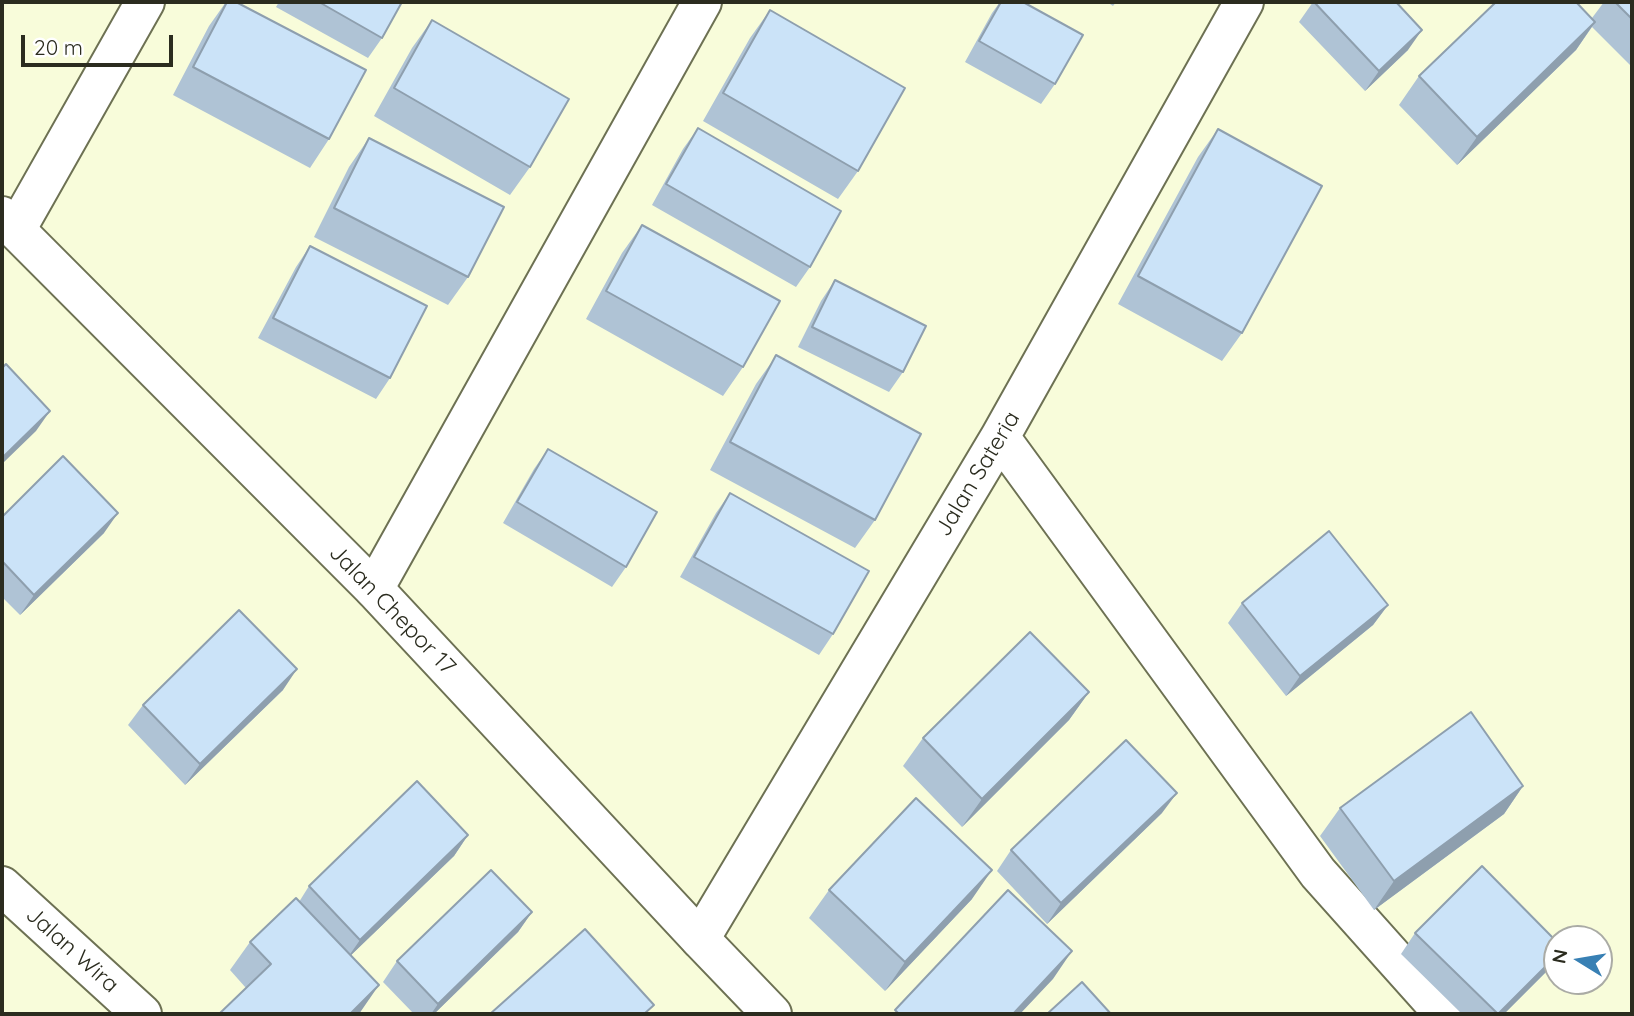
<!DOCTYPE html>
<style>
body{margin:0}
#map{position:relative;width:1634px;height:1016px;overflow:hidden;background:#f8fcda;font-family:Quicksand,sans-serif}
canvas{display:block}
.frame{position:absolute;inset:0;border:4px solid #2b2c1f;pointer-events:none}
.north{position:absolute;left:1543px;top:925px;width:70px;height:70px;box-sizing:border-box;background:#fff;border:2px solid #aaaba5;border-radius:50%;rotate:281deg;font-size:19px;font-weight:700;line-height:28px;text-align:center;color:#2b2c1f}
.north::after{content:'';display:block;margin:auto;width:24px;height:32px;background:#3880b4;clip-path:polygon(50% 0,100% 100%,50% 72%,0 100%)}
.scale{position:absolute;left:21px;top:35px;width:152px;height:32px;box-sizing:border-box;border:4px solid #2b2c1f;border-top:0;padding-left:9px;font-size:21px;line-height:24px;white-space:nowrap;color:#2b2c1f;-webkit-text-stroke:5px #fff;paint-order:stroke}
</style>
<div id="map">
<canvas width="1634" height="1016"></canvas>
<div class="frame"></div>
<div class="north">N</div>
<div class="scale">20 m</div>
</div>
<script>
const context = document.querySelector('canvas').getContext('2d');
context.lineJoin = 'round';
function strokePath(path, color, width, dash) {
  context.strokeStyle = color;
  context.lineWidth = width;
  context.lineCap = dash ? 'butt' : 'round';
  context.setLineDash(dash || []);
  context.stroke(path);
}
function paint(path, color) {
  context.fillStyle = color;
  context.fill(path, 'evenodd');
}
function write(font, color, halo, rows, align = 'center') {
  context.font = font + ' Quicksand,sans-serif';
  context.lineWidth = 5;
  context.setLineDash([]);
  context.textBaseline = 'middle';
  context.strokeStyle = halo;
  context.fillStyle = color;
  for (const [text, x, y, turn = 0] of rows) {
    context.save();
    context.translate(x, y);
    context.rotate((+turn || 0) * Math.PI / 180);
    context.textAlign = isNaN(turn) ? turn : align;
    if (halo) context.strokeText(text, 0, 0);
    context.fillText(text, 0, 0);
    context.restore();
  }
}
const minor = new Path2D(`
 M 16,230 L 145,2
 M 1000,437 L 1318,873 L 1444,1014
 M 374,589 L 702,2
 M 2,886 L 142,1014
 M 700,939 L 1000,437 L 1244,2`);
const tertiary = new Path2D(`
 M 2,216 L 374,589 L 700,939 L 772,1014`);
strokePath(minor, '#6d7153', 42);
strokePath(tertiary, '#6d7153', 42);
strokePath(minor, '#fff', 38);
strokePath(tertiary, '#fff', 38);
paint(new Path2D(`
 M 226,2 L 236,2 L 329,139 L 310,168 L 173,95 L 209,26 Z
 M 279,2 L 402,2 L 382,38 L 368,58 L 276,7 Z
 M 1000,2 L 1023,2 L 1055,84 L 1041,104 L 965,62 L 992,13 Z
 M 1107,2 L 1116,2 L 1113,6 Z
 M 1313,2 L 1396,2 L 1408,50 L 1365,91 L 1299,22 Z
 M 1604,2 L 1632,2 L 1632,67 L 1592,27 L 1576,50 L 1457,165 L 1399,105 L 1419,76 L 1592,18 Z
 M 770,10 L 858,171 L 838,199 L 703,121 L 750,38 Z
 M 432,20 L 530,167 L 510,195 L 374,116 L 412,48 Z
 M 698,128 L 810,267 L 796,287 L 652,205 L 683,149 Z
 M 1218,129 L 1242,333 L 1222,361 L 1118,304 L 1198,157 Z
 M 369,138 L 468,277 L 448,305 L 314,237 L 349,167 Z
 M 642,225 L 743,367 L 723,396 L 586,319 L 622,253 Z
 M 310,246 L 390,378 L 376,399 L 258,338 L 296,267 Z
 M 835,280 L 903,372 L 889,392 L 798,347 L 821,301 Z
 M 776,356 L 875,520 L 855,548 L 710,470 L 756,384 Z
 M 548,449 L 626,567 L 612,587 L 503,523 L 534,469 Z
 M 730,493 L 833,634 L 819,655 L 680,577 L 716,513 Z
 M 2,517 L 104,533 L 20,615 L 2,597 Z
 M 1242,603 L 1388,605 L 1373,625 L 1286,696 L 1228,623 Z
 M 283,690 L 185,785 L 128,725 L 143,705 Z
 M 1089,692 L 1069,720 L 962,827 L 903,766 L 923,738 Z
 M 1523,786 L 1504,814 L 1374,910 L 1320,836 L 1340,808 Z
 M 1162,813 L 1047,924 L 997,871 L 1011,850 Z
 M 468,835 L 454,856 L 351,955 L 246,988 L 230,970 L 250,942 L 299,902 L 309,886 Z
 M 829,890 L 972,899 L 885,991 L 809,918 Z
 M 532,912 L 518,932 L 434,1014 L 414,1014 L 383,982 L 397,961 Z
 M 1415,933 L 1549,969 L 1504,1014 L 1462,1014 L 1401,954 Z`), '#afc3d5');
paint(new Path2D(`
 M 1595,22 L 1576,50 L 1457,165 L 1477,137 Z
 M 1422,30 L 1408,50 L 1365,91 L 1379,71 Z
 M 50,411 L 36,431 L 2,464 L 2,458 Z
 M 118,513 L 104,533 L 20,615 L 34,595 Z
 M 1388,605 L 1373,625 L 1286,696 L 1300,676 Z
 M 297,669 L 283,690 L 185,785 L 200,764 Z
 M 1089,692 L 1069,720 L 962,827 L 982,799 Z
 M 1523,786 L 1504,814 L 1374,910 L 1394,881 Z
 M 1177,793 L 1162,813 L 1047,924 L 1061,903 Z
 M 468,835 L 454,856 L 346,960 L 360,940 Z
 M 992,870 L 972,899 L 885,991 L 905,962 Z
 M 532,912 L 518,932 L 434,1014 L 431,1014 L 438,1004 Z
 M 1072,951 L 1053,979 L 1020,1014 L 1013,1014 Z
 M 1557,955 L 1557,958 L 1549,969 L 1504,1014 L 1498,1014 Z
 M 379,985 L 359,1014 L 350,1014 Z`), '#8e9fae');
const building = new Path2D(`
 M 227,2 L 236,2 L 366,70 L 329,139 L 193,67 Z
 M 319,2 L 402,2 L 382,38 Z
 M 1001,2 L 1023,2 L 1083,35 L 1055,84 L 979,41 Z
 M 1314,2 L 1396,2 L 1422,30 L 1379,71 Z
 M 1496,2 L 1576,2 L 1595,22 L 1477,137 L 1419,76 Z
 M 1615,2 L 1632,2 L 1632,19 Z
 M 770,10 L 905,88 L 858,171 L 723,93 Z
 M 432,20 L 569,99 L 530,167 L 394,88 Z
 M 698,128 L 841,211 L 810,267 L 666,184 Z
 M 1218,129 L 1322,186 L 1242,333 L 1138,276 Z
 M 369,138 L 504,207 L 468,277 L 334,208 Z
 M 642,225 L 780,301 L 743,367 L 606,291 Z
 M 310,246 L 427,306 L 390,378 L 273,318 Z
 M 835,280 L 926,326 L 903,372 L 812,327 Z
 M 776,355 L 921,434 L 875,520 L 730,442 Z
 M 6,364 L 50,411 L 2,458 L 2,368 Z
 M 548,449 L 657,512 L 626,567 L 517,502 Z
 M 63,456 L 118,513 L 34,595 L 2,561 L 2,517 Z
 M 730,493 L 869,571 L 833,634 L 694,557 Z
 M 1329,531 L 1388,605 L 1300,676 L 1242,603 Z
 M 239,610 L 297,669 L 200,764 L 143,705 Z
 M 1030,632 L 1089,692 L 982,799 L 923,738 Z
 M 1471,712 L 1523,786 L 1394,881 L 1340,808 Z
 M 1126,740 L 1177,793 L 1061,903 L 1011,850 Z
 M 417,781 L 468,835 L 360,940 L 309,886 Z
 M 916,798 L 992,870 L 905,962 L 829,890 Z
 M 1482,866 L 1557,942 L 1557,955 L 1498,1014 L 1415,933 Z
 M 491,870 L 532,912 L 438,1004 L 397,961 Z
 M 1008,890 L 1072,951 L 1013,1014 L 899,1014 L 895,1010 Z
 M 296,898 L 379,985 L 350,1014 L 219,1014 L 271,964 L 250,942 Z
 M 585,929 L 654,1005 L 644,1014 L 490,1014 Z
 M 1082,982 L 1111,1014 L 1047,1014 Z`);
paint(building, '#cbe3f8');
strokePath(building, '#8e9fae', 2);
write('23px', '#2b2c1f', '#fff', [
 ["Jalan Sateria",978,474,-59],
 ["Jalan Chepor 17",392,610,46],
 ["Jalan Wira",72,950,42]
]);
</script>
